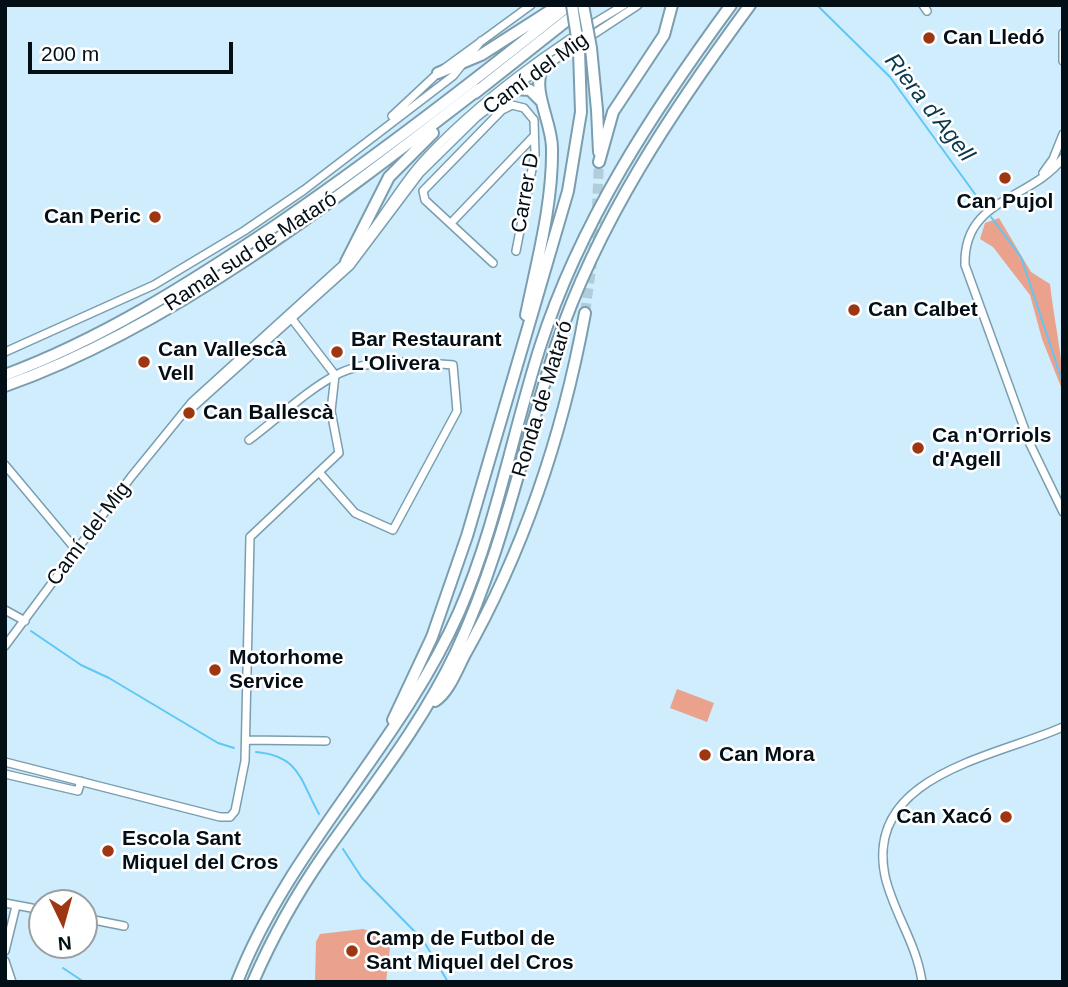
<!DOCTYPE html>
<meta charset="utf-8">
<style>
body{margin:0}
#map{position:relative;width:1068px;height:987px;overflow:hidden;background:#d0edfd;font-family:Arial,sans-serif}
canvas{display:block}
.frame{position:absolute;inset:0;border:7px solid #030f16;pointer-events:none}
.north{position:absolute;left:28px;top:889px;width:70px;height:70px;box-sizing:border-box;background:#fff;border:2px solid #9a9fa2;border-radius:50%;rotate:175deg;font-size:19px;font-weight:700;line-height:28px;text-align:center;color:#030f16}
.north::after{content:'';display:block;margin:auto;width:24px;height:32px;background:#9d3611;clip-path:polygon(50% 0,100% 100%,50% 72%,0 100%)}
.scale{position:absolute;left:28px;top:42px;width:205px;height:32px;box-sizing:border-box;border:4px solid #030f16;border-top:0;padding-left:9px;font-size:21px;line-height:24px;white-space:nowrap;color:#030f16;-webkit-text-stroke:5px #fff;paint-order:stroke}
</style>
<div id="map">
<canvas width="1068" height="987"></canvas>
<div class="frame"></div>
<div class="north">N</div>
<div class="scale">200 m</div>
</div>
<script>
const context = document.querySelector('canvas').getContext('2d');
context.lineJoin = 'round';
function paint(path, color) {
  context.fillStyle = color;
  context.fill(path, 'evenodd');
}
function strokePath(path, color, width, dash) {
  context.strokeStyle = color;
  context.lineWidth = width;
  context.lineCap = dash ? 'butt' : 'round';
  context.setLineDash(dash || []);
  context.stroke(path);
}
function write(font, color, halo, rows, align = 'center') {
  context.font = font + ' Arial,sans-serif';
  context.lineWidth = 5;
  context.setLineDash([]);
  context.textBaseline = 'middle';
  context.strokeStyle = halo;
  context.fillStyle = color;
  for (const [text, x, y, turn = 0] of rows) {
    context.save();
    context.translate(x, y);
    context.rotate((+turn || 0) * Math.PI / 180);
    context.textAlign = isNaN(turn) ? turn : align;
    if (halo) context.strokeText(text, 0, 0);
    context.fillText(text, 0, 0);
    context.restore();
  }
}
paint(new Path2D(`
 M 999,218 L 1031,272 L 1050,284 C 1054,321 1063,356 1063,392 L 1042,339 L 1030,295 L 993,247 L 980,239 L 985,223 Z
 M 677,689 L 714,703 L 707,722 L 670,708 Z
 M 363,929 L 391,938 L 386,982 L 315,982 L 316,942 L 320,934 Z`), '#eaa28c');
strokePath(new Path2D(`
 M 817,5 L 890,77 L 983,205
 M 991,217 L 1021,257 L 1063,383
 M 31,631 L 81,665 L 109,678 L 218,743 L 234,748
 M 256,752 C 300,756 300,780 319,814
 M 343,849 L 362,878 L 423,940 L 448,982
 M 63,968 L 84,982`), '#5fc7f6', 2);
strokePath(new Path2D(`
 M 585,313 L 596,232 L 599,162`), '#b1ccda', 10, [10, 5]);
const minor = new Path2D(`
 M 923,5 L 927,11
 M 1063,33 L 1063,61
 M 392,116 L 438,73 L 531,5
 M 1063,158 C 1030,201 963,198 965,265 L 1030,444 L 1063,512
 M 1043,173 L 1053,159 L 1063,134
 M 451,223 L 534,136
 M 355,252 C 380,224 397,190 422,162 C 477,102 554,46 624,5
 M 493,263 L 425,200 L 423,191 L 502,110 L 512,105 L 524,108 L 534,120 L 535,154 L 516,251
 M 5,352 L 154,285 L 244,231 L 304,190 L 453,76 L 481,41
 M 192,408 L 350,266 L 420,173 L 477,117 L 527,78 L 638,5
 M 249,440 C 276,420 307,390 336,375 C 370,357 416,362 453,365 L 457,411 L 393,530 L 355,513 L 319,472
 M 5,465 L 77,551
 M 5,610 L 25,621
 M 5,646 L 131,477 L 192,402 L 347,261
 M 246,740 L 326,741
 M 5,762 L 220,817 L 230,817 L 235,811 L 245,761 L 250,537 L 339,453 L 331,411 L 335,375 L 292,319
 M 5,774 L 78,791 L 81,781
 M 5,903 L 42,910
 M 84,918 L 124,926
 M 5,951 L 16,906
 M 5,961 L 12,982
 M 922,982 C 917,944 893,912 885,876 C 864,775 995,757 1063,727`);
const highway = new Path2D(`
 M 438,73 L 481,55 L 559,5
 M 513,89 L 530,90 L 540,100
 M 475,93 L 580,10
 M 597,110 L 599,152
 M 599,162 L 613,112 L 664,35 L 672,5
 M 346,262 L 389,177 L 433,133
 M 526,315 C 537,261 553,203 552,148 C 552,123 532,91 542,69
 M 5,375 C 102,339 190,283 275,226 C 376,157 473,82 569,5
 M 5,386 C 172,327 339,197 479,89
 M 435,701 C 448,693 457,670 464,656 C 524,550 563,433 585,313
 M 393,720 L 432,637 L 467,536 L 568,191 L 581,112
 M 237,982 C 289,848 401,744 459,612 C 496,527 512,435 540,347 C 580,222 654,110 731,5
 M 253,982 C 272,938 296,895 323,856 C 370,789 421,726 456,652 C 503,551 522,451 556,346 C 598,221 672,111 750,5`);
strokePath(minor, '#7a9eaf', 10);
strokePath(highway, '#7a9eaf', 14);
strokePath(minor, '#fff', 7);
strokePath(highway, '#fff', 10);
const highwayBridge = new Path2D(`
 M 572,5 L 579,51 L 581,112
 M 583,5 L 591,48 L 597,110`);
strokePath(highwayBridge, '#7a9eaf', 14, []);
strokePath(highwayBridge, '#fff', 10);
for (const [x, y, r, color] of [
 [929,38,7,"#9d3611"],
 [1005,178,7,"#9d3611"],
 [155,217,7,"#9d3611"],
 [854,310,7,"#9d3611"],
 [337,352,7,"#9d3611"],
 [144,362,7,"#9d3611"],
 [189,413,7,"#9d3611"],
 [918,448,7,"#9d3611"],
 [215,670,7,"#9d3611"],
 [705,755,7,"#9d3611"],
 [1006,817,7,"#9d3611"],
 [108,851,7,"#9d3611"],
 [352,951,7,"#9d3611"]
]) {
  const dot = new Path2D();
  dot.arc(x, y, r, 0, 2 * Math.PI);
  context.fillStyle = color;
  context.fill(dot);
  strokePath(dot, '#fff', 2.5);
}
write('bold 21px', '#030f16', '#fff', [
 ["Can Lledó",943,38],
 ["Can Pujol",1005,202,"center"],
 ["Can Peric",141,217,"right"],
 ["Can Calbet",868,310],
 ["Bar Restaurant",351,340],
 ["L'Olivera",351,364],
 ["Can Vallescà",158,350],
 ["Vell",158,374],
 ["Can Ballescà",203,413],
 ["Ca n'Orriols",932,436],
 ["d'Agell",932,460],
 ["Motorhome",229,658],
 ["Service",229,682],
 ["Can Mora",719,755],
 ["Can Xacó",992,817,"right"],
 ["Escola Sant",122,839],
 ["Miquel del Cros",122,863],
 ["Camp de Futbol de",366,939],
 ["Sant Miquel del Cros",366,963]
], 'left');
write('21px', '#030f16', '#fff', [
 ["Camí del Mig",536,74,-36],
 ["Carrer D",526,193,-80],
 ["Ramal sud de Mataró",251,252,-33],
 ["Ronda de Mataró",543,399,-73],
 ["Camí del Mig",89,534,-53]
]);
write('italic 23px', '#08384b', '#fff', [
 ["Riera d'Agell",929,108,52]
]);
</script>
